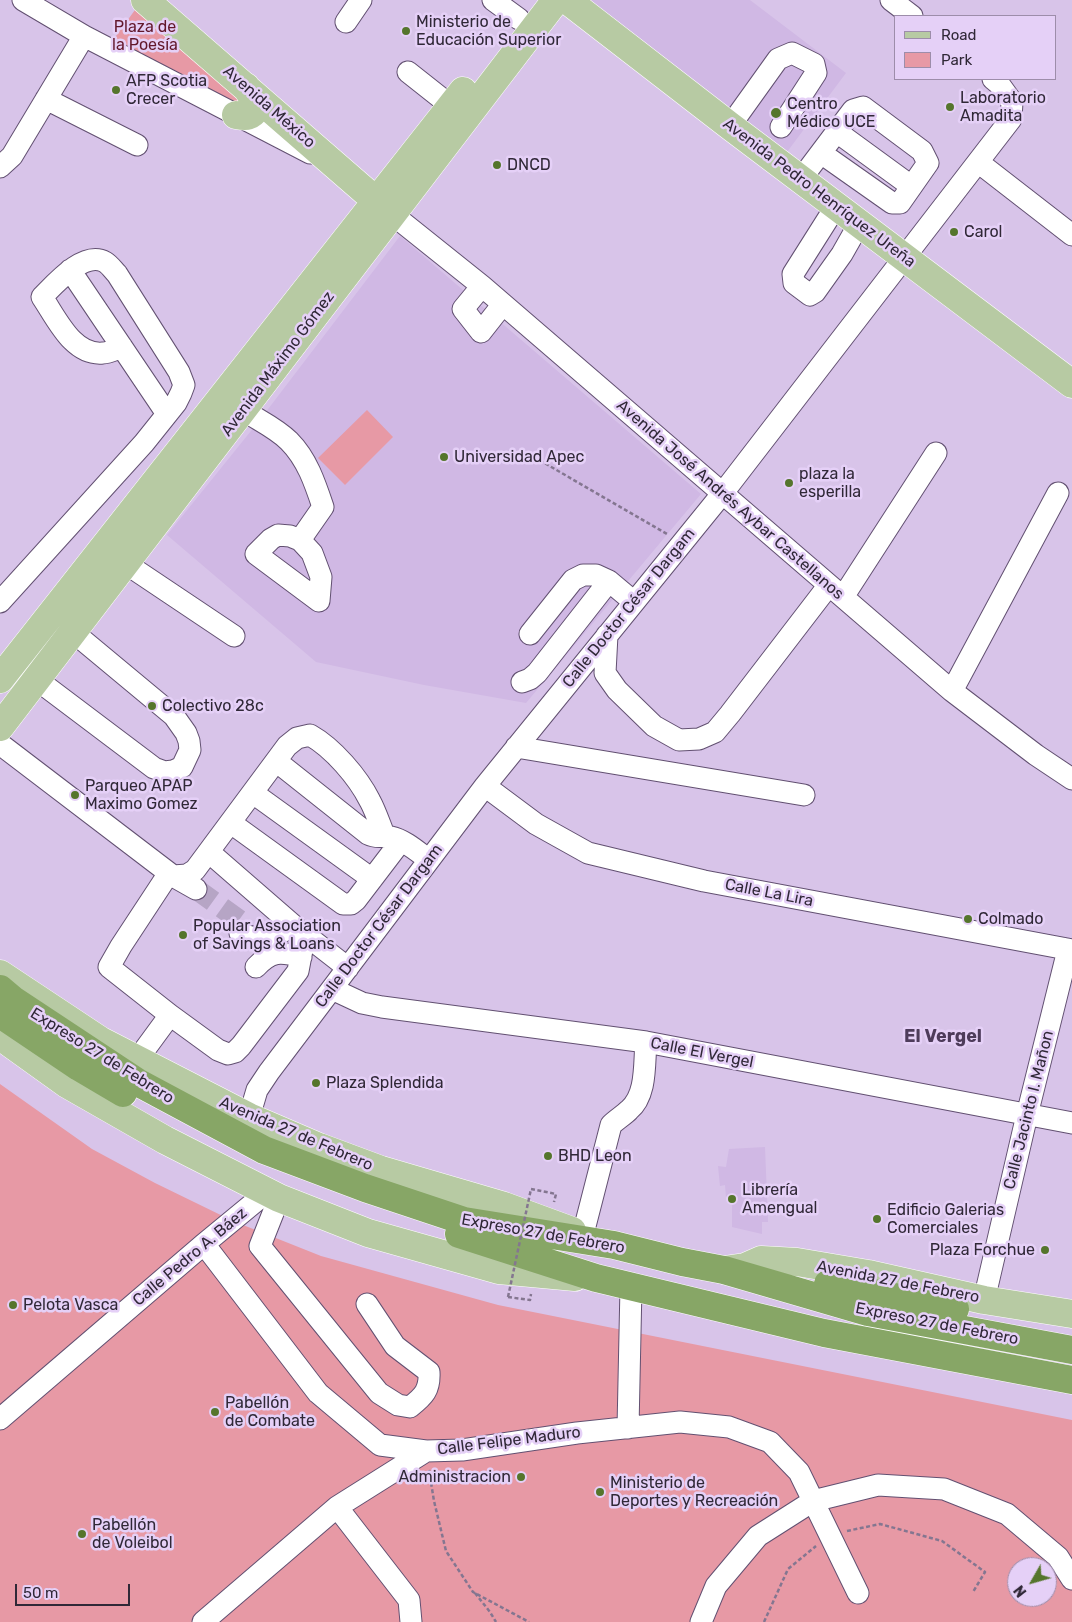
<!DOCTYPE html>
<meta charset="utf-8">
<style>
body{margin:0}
#map{position:relative;width:1072px;height:1622px;overflow:hidden;background:#d8c4e9;font-family:Rubik,sans-serif}
canvas{display:block}
.legend{position:absolute;left:894px;top:15px;width:162px;height:65px;box-sizing:border-box;background:#e5d0f7;border:1px solid #9d8daa;margin:0;padding:6px 9px;list-style:none;font-size:15px;color:#302837}
.legend li{display:flex;align-items:center;gap:10px;height:25px}
.legend b{width:25px;border:1px solid #9d8daa}
.north{position:absolute;left:1007px;top:1557px;width:50px;height:50px;box-sizing:border-box;background:#e5d0f7;border:1px solid #9d8daa;border-radius:50%;rotate:232deg;font-size:14px;font-weight:700;line-height:20px;text-align:center;color:#302837}
.north::after{content:'';display:block;margin:auto;width:18px;height:22px;background:#55752c;clip-path:polygon(50% 0,100% 100%,50% 72%,0 100%)}
.scale{position:absolute;left:15px;top:1584px;width:115px;height:22px;box-sizing:border-box;border:2px solid #302837;border-top:0;padding-left:6px;font-size:15px;line-height:18px;white-space:nowrap;color:#302837;-webkit-text-stroke:4px #e5d0f7;paint-order:stroke}
</style>
<div id="map">
<canvas width="1072" height="1622"></canvas>
<ul class="legend">
<li><b style="height:6px;background:#b7caa3"></b>Road</li>
<li><b style="height:14px;background:#e799a5"></b>Park</li>
</ul>
<div class="north">N</div>
<div class="scale">50 m</div>
</div>
<script>
const context = document.querySelector('canvas').getContext('2d');
context.lineJoin = 'round';
function paint(path, color) {
  context.fillStyle = color;
  context.fill(path, 'evenodd');
}
function strokePath(path, color, width, dash) {
  context.strokeStyle = color;
  context.lineWidth = width;
  context.lineCap = dash ? 'butt' : 'round';
  context.setLineDash(dash || []);
  context.stroke(path);
}
function write(font, color, halo, rows, align = 'center') {
  context.font = font + ' Rubik,sans-serif';
  context.lineWidth = 5;
  context.setLineDash([]);
  context.textBaseline = 'middle';
  context.strokeStyle = halo;
  context.fillStyle = color;
  for (const [text, x, y, turn = 0] of rows) {
    context.save();
    context.translate(x, y);
    context.rotate((+turn || 0) * Math.PI / 180);
    context.textAlign = isNaN(turn) ? turn : align;
    if (halo) context.strokeText(text, 0, 0);
    context.fillText(text, 0, 0);
    context.restore();
  }
}
paint(new Path2D(`
 M 587,0 L 750,0 L 846,73 L 787,152 Z
 M 400,236 L 701,494 L 526,703 L 424,685 L 316,662 L 167,535 L 259,421 Z
 M 765,1147 L 768,1222 L 762,1222 L 762,1234 L 732,1227 L 732,1199 L 726,1197 L 725,1185 L 720,1186 L 718,1166 L 726,1167 L 729,1149 Z`), '#d0b8e4');
paint(new Path2D(`
 M 140,3 L 238,86 L 241,107 L 111,43 Z
 M 367,410 L 393,437 L 345,485 L 318,458 Z
 M 0,1084 L 92,1149 L 155,1183 L 233,1221 L 321,1256 L 498,1305 L 1072,1420 L 1072,1622 L 0,1622 ZM 1017,1567 L 1047,1567 L 1047,1597 L 1017,1597 Z`), '#e799a5');
strokePath(new Path2D(`
 M 196,889 L 246,925`), '#b6a5c5', 21, [21, 11]);
const minor = new Path2D(`
 M 23,0 L 84,36 L 310,153
 M 493,0 L 519,19
 M 891,0 L 912,16
 M 346,22 L 361,0
 M 408,72 L 451,106
 M 46,99 L 137,145
 M 730,126 L 778,59 L 792,53 L 814,64 L 816,73 L 781,127
 M 837,132 L 911,186
 M 978,162 L 1072,235
 M 0,167 L 12,156 L 84,36
 M 801,179 L 853,110 L 863,107 L 922,151 L 928,163 L 900,203 L 892,203 L 821,153
 M 836,206 L 793,274 L 794,283 L 810,295 L 815,292 L 842,254 L 859,224
 M 392,214 L 482,286 L 952,691 L 1036,755 L 1072,779
 M 70,270 L 167,414
 M 482,286 L 463,309 L 481,332 L 503,304
 M 243,410 C 258,420 276,428 289,441 C 307,459 315,483 323,507 L 300,540
 M 278,535 L 290,536 L 300,540 L 312,553 L 321,577 L 319,601 L 256,554 L 271,539 Z
 M 125,563 L 234,636
 M 843,597 L 936,453
 M 0,602 L 144,443 L 176,403 L 181,393 L 184,385 L 179,372 L 117,274 C 113,270 110,265 105,262 C 84,250 55,284 42,297 C 57,319 73,356 103,353 C 109,353 116,349 122,347
 M 530,634 L 573,580 L 583,575 L 596,575 L 609,581 L 634,602
 M 607,635 L 605,673 L 617,690 L 654,726 L 679,740 L 699,739 L 715,732 L 730,714 L 829,585
 M 36,679 L 154,768 L 165,772 L 173,771 L 182,767 L 190,750 L 189,741 L 186,733 L 174,716 L 73,632
 M 522,682 L 530,679 L 537,673 L 609,581
 M 952,691 L 1058,493
 M 0,744 L 173,876 L 196,889
 M 516,747 L 804,795
 M 276,761 L 368,834 C 378,839 381,835 391,837 C 405,840 418,852 429,860
 M 485,786 L 536,824 L 588,853 L 704,881 L 1072,950
 M 253,793 L 372,879
 M 231,823 L 343,904 L 351,904 L 356,900 L 401,841
 M 210,853 L 294,926 L 348,968
 M 169,873 L 121,946 L 109,967 L 170,1015 L 218,1050 L 228,1054 L 235,1052 L 241,1046 L 298,971 L 305,934
 M 173,876 L 187,875 L 195,870 L 287,746 L 297,738 L 310,735 C 333,748 358,777 370,801 C 376,812 380,825 385,837
 M 240,933 C 262,943 274,936 294,926
 M 256,967 C 271,951 280,951 301,957
 M 332,989 L 362,1003 L 382,1007 L 646,1042 L 1072,1123
 M 137,1060 L 170,1015
 M 249,1117 L 257,1090 L 269,1072 L 485,786 L 722,494 L 1011,119 L 1012,102 L 999,84 L 993,79
 M 279,1198 L 260,1246 L 379,1393 L 398,1405 L 410,1407 C 424,1396 430,1390 429,1372 L 395,1346 L 367,1304
 M 583,1234 L 611,1125 C 617,1119 623,1116 629,1110 C 647,1095 644,1064 646,1042
 M 204,1244 L 318,1393 L 380,1445 L 426,1451 L 462,1450 L 577,1433 L 680,1422 L 729,1427 L 770,1442 L 799,1472 L 858,1593
 M 984,1300 L 1027,1115 L 1068,950
 M 0,1419 L 204,1244 L 267,1192
 M 628,1428 L 631,1286
 M 337,1507 L 409,1600 L 411,1622
 M 203,1622 L 337,1507 L 426,1451
 M 701,1622 L 716,1586 L 758,1536 L 813,1501 L 878,1485 L 944,1489 L 1007,1514 L 1058,1557 L 1072,1579`);
const major = new Path2D(`
 M 145,0 L 389,212
 M 567,0 L 730,126 L 1072,384
 M 236,115 C 247,117 251,117 257,108 L 255,101 L 246,87
 M 0,679 L 463,91
 M 0,727 L 556,0
 M 0,974 L 101,1041 L 249,1117 L 319,1147 L 381,1170 L 504,1206 L 572,1231
 M 0,1036 L 67,1084 L 165,1140 L 279,1198 L 368,1233 L 499,1270 L 575,1277
 M 724,1270 L 745,1267 L 761,1260 L 797,1262 L 868,1274 L 984,1300 L 1072,1314`);
const highway = new Path2D(`
 M 0,989 L 13,1000 L 137,1082 L 264,1150 L 365,1188 L 464,1221 L 614,1245 L 682,1262 L 724,1270 L 868,1312 L 1072,1350
 M 0,1014 L 79,1067 L 123,1093
 M 459,1234 L 596,1278 L 824,1333 L 1072,1380
 M 828,1284 L 955,1309`);
strokePath(minor, '#625071', 23);
strokePath(major, '#fff', 29);
strokePath(highway, '#fff', 29);
strokePath(new Path2D(`
 M 534,457 L 667,534
 M 531,1189 L 556,1194 L 554,1202
 M 508,1297 L 530,1300 L 531,1294
 M 429,1470 L 434,1501 L 446,1551 L 473,1592 L 529,1622
 M 847,1531 L 880,1524 L 942,1541 L 985,1572 L 973,1592
 M 475,1593 L 490,1612 L 496,1622
 M 764,1622 L 788,1569 L 816,1546`), '#847690', 2.5, [4, 2.5]);
strokePath(minor, '#fff', 21);
strokePath(major, '#b7caa3', 28);
strokePath(highway, '#87a666', 28);
strokePath(new Path2D(`
 M 508,1297 L 531,1189`), '#847690', 2.5, [4, 2.5]);
for (const [x, y, r, color] of [
 [406,31,5,"#55752c"],
 [116,90,5,"#55752c"],
 [950,107,5,"#55752c"],
 [776,113,6,"#55752c"],
 [497,165,5,"#55752c"],
 [954,232,5,"#55752c"],
 [444,457,5,"#55752c"],
 [789,483,5,"#55752c"],
 [152,706,5,"#55752c"],
 [75,795,5,"#55752c"],
 [968,919,5,"#55752c"],
 [183,935,5,"#55752c"],
 [316,1083,5,"#55752c"],
 [548,1156,5,"#55752c"],
 [732,1199,5,"#55752c"],
 [877,1219,5,"#55752c"],
 [1045,1250,5,"#55752c"],
 [13,1305,5,"#55752c"],
 [215,1412,5,"#55752c"],
 [521,1477,5,"#55752c"],
 [600,1492,5,"#55752c"],
 [82,1534,5,"#55752c"]
]) {
  const dot = new Path2D();
  dot.arc(x, y, r, 0, 2 * Math.PI);
  context.fillStyle = color;
  context.fill(dot);
  strokePath(dot, '#e5d0f7', 2);
}
write('16px', '#302837', '#e5d0f7', [
 ["Ministerio de",416,22],
 ["Educación Superior",416,40],
 ["AFP Scotia",126,81],
 ["Crecer",126,99],
 ["Laboratorio",960,98],
 ["Amadita",960,116],
 ["Centro",787,104],
 ["Médico UCE",787,122],
 ["DNCD",507,165],
 ["Carol",964,232],
 ["Universidad Apec",454,457],
 ["plaza la",799,474],
 ["esperilla",799,492],
 ["Colectivo 28c",162,706],
 ["Parqueo APAP",85,786],
 ["Maximo Gomez",85,804],
 ["Colmado",978,919],
 ["Popular Association",193,926],
 ["of Savings & Loans",193,944],
 ["Plaza Splendida",326,1083],
 ["BHD Leon",558,1156],
 ["Librería",742,1190],
 ["Amengual",742,1208],
 ["Edificio Galerias",887,1210],
 ["Comerciales",887,1228],
 ["Plaza Forchue",1035,1250,"right"],
 ["Pelota Vasca",23,1305],
 ["Pabellón",225,1403],
 ["de Combate",225,1421],
 ["Administracion",511,1477,"right"],
 ["Ministerio de",610,1483],
 ["Deportes y Recreación",610,1501],
 ["Pabellón",92,1525],
 ["de Voleibol",92,1543]
], 'left');
write('16px', '#62172b', '#e5d0f7', [
 ["Plaza de",145,27],
 ["la Poesía",145,45]
]);
write('16px', '#302837', '#e5d0f7', [
 ["Avenida México",269,107,41],
 ["Avenida Pedro Henríquez Ureña",819,193,37],
 ["Avenida Máximo Gómez",278,364,-53],
 ["Avenida José Andrés Aybar Castellanos",730,500,41],
 ["Calle Doctor César Dargam",629,608,-51],
 ["Calle La Lira",769,893,11],
 ["Calle Doctor César Dargam",379,926,-53],
 ["Calle El Vergel",702,1053,11],
 ["Expreso 27 de Febrero",102,1056,32],
 ["Calle Jacinto I. Mañon",1029,1110,-76],
 ["Avenida 27 de Febrero",296,1134,23],
 ["Expreso 27 de Febrero",543,1234,10],
 ["Calle Pedro A. Báez",190,1257,-40],
 ["Avenida 27 de Febrero",898,1282,11],
 ["Expreso 27 de Febrero",937,1324,11],
 ["Calle Felipe Maduro",509,1441,-7]
]);
write('bold 18px', '#4e3c5b', '#e5d0f7', [
 ["El Vergel",943,1037]
]);
</script>
